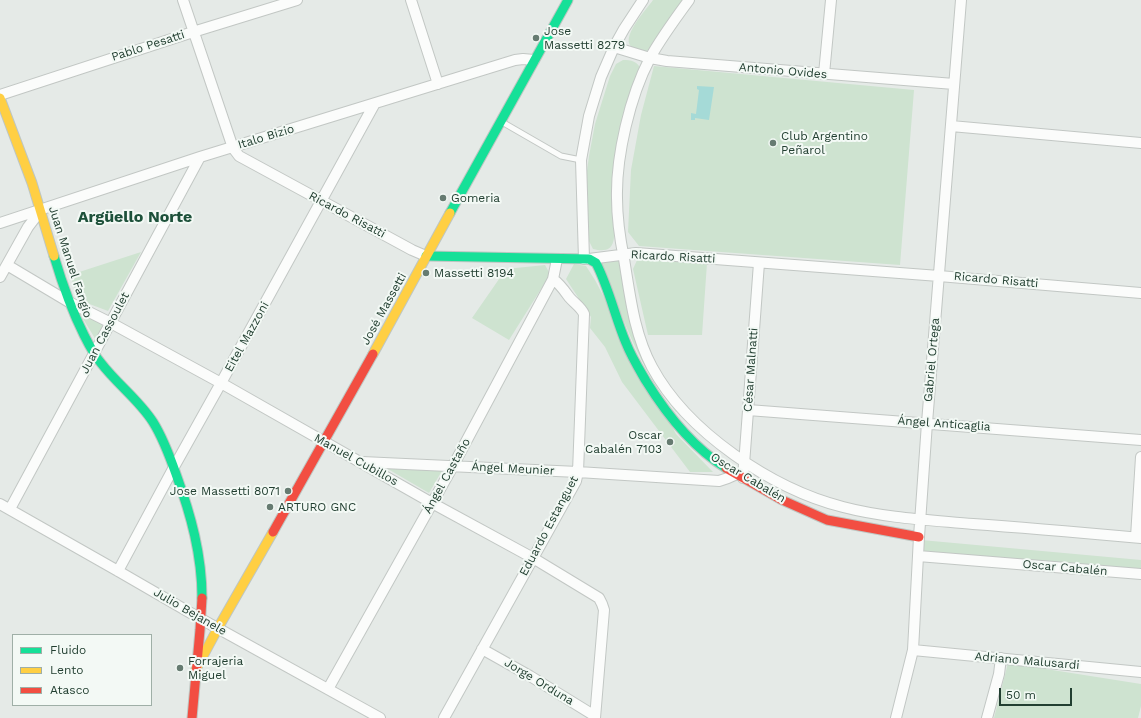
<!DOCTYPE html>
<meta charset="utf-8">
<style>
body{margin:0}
#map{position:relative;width:1141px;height:718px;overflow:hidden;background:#e5eae7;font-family:"Work Sans",sans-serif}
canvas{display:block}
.legend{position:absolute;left:12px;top:634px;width:140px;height:72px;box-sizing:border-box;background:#f3f9f5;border:1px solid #9fafa7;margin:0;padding:5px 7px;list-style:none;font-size:12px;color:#223f31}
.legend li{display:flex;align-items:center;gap:8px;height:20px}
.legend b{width:20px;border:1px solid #9fafa7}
.scale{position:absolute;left:999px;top:688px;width:73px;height:18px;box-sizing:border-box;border:2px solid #223f31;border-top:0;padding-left:5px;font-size:12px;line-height:14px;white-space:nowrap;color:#223f31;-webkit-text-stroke:3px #f3f9f5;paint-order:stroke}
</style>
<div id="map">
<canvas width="1141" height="718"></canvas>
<ul class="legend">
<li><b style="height:5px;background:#16e098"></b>Fluido</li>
<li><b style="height:5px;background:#ffcf43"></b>Lento</li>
<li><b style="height:5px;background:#f24e42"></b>Atasco</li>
</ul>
<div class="scale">50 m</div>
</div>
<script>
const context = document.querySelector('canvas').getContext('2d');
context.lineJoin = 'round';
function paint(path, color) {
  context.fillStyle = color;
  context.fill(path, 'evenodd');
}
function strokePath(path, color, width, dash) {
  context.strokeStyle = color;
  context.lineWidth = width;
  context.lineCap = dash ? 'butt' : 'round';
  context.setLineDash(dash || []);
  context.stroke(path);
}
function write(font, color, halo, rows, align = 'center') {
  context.font = font + ' "Work Sans",sans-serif';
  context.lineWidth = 4;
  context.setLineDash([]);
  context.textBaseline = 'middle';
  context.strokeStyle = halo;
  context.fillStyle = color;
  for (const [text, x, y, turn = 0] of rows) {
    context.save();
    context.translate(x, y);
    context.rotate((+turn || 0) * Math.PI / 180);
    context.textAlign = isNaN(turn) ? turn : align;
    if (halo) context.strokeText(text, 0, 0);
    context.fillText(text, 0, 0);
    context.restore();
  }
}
paint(new Path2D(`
 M 653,0 L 683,0 L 652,47 L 645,52 C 642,51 636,50 633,48 C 618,39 647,9 653,0 Z
 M 623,60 C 631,60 638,61 641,70 L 632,96 L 615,226 C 614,243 614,254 593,249 L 588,239 L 586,178 L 589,156 L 595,124 L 610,76 L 616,64 Z
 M 654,66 L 914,90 L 900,265 L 639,246 L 628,232 L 631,170 L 641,115 Z
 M 141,252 L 108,311 L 79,300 L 70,275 Z
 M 638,258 L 707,263 L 702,335 L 648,335 L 633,269 Z
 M 600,260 L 619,261 L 643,353 L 680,408 L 676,412 C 668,401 659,390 652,379 C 630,342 616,300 600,260 Z
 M 574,264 L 586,266 L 595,280 L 676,434 L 713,472 L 690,472 L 622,382 L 605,347 L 590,328 L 591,317 L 566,279 Z
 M 545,265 L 550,274 L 541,289 L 509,340 L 472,318 L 506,269 Z
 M 77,309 L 104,322 L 96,340 Z
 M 381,465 L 443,469 L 429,493 Z
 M 921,540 L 1141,560 L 1141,572 L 921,553 Z
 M 1008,663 L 1141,684 L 1141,706 L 1138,718 L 994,718 Z`), '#cee3d0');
paint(new Path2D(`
 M 697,86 L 714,87 L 709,120 L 695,118 L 695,120 L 691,120 L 691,113 L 696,114 L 699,90 L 697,89 Z`), '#a5dad7');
const lane = new Path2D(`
 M 502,122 L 561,156 L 581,160`);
const street = new Path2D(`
 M 183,0 L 233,148 L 239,156 L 412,250 L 426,256
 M 411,0 L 438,84
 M 689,0 C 675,19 661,38 650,58 C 630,96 616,156 617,198 C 617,219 620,239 624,259 C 630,295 634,334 652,367 C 687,432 772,489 843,507 C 885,518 930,520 973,524 C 1029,528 1085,533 1141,538
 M 614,47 L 650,58 L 667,61 L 954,84
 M 824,74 L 831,0
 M 0,95 L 193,32 L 297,0
 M 951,126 L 1141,143
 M 0,223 L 200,157 L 515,60 L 523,59 L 534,60
 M 584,259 L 581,160 L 589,116 L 601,77 L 614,47 L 624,29 L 643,0
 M 589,259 L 636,253 L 939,276 L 1141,293
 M 7,265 L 69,302 L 111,323 L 221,383 L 432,503 L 533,558 L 599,598 L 602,604 L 604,610 L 595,718
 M 0,277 L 28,227 L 41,210
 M 748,410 L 1141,440
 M 362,462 L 578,472 L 719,481 L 728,478 L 737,474
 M 743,478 L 759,263
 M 0,504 L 118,571 L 201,619 L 380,718
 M 10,509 L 200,157
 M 1136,537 L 1141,457
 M 918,556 L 1141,574
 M 118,571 L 174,467 L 221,383 L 375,103
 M 482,649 L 530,676 L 595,716
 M 913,650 L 1141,672
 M 328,689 L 453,466 L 553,279 L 557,259
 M 444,718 L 576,481 L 578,472 L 584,314 C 581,307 574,303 569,297 C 564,290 560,284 553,279
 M 896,718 L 913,650 L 919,537 L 927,423 L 961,0
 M 987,718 L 999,674 L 1001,658`);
const fast = new Path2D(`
 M 450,213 L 568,0
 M 54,256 C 62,283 71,309 84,335 C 89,345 94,355 101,363 C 117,384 139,400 153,422 C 163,438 170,457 176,474 C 191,515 202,555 202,598
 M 426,256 L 589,259 L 596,263 C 609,288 615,317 626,343 C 631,356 639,369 646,381 C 667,415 692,447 726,468`);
const slow = new Path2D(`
 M 0,98 L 32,183 L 54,256
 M 373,354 L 450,213
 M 196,669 L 218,628 L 273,532`);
const jam = new Path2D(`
 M 726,468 L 782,500 L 827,520 L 919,537
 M 273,532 L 373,354
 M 192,718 L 200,630 L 202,598`);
strokePath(lane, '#c2c7c4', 7);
strokePath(street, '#c2c7c4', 12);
strokePath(fast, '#bec6c2', 11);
strokePath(slow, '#bec6c2', 11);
strokePath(jam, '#bec6c2', 11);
strokePath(lane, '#fbfcfb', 5);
strokePath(street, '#fbfcfb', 10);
strokePath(fast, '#16e098', 9);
strokePath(slow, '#ffcf43', 9);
strokePath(jam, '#f24e42', 9);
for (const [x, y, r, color] of [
 [536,38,4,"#667b71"],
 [773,143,4,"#667b71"],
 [443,198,4,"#667b71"],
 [426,273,4,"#667b71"],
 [670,442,4,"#667b71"],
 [288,491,4,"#667b71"],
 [270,507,4,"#667b71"],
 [180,668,4,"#667b71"]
]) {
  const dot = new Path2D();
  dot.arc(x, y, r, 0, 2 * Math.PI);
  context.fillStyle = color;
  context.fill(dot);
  strokePath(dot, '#f3f9f5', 1.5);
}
write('12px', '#223f31', '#f3f9f5', [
 ["Jose",544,31],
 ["Massetti 8279",544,45],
 ["Club Argentino",781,136],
 ["Peñarol",781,150],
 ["Gomeria",451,198],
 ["Massetti 8194",434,273],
 ["Oscar",662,435,"right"],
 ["Cabalén 7103",662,449,"right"],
 ["Jose Massetti 8071",280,491,"right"],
 ["ARTURO GNC",278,507],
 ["Forrajeria",188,661],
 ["Miguel",188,675]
], 'left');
write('12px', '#223f31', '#f3f9f5', [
 ["Pablo Pesatti",148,46,-18],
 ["Antonio Ovides",783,71,5],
 ["Italo Bizio",266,137,-17],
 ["Ricardo Risatti",347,215,28],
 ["Ricardo Risatti",673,257,3],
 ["Juan Manuel Fangio",70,262,72],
 ["Ricardo Risatti",996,280,5],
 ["José Massetti",384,309,-61],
 ["Juan Cassoulet",105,333,-62],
 ["Eitel Mazzoni",247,337,-61],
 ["Gabriel Ortega",932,360,-85],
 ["César Malnatti",751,370,-86],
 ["Ángel Anticaglia",944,424,4],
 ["Manuel Cubillos",356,460,29],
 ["Ángel Meunier",513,469,3],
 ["Ángel Castaño",447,476,-61],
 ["Oscar Cabalén",748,478,31],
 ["Eduardo Estanguet",549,526,-62],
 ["Oscar Cabalén",1065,568,5],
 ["Julio Bejanele",190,612,30],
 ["Adriano Malusardi",1027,661,5],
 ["Jorge Orduna",539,682,31]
]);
write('bold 16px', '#1d513a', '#f3f9f5', [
 ["Argüello Norte",135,217]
]);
</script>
